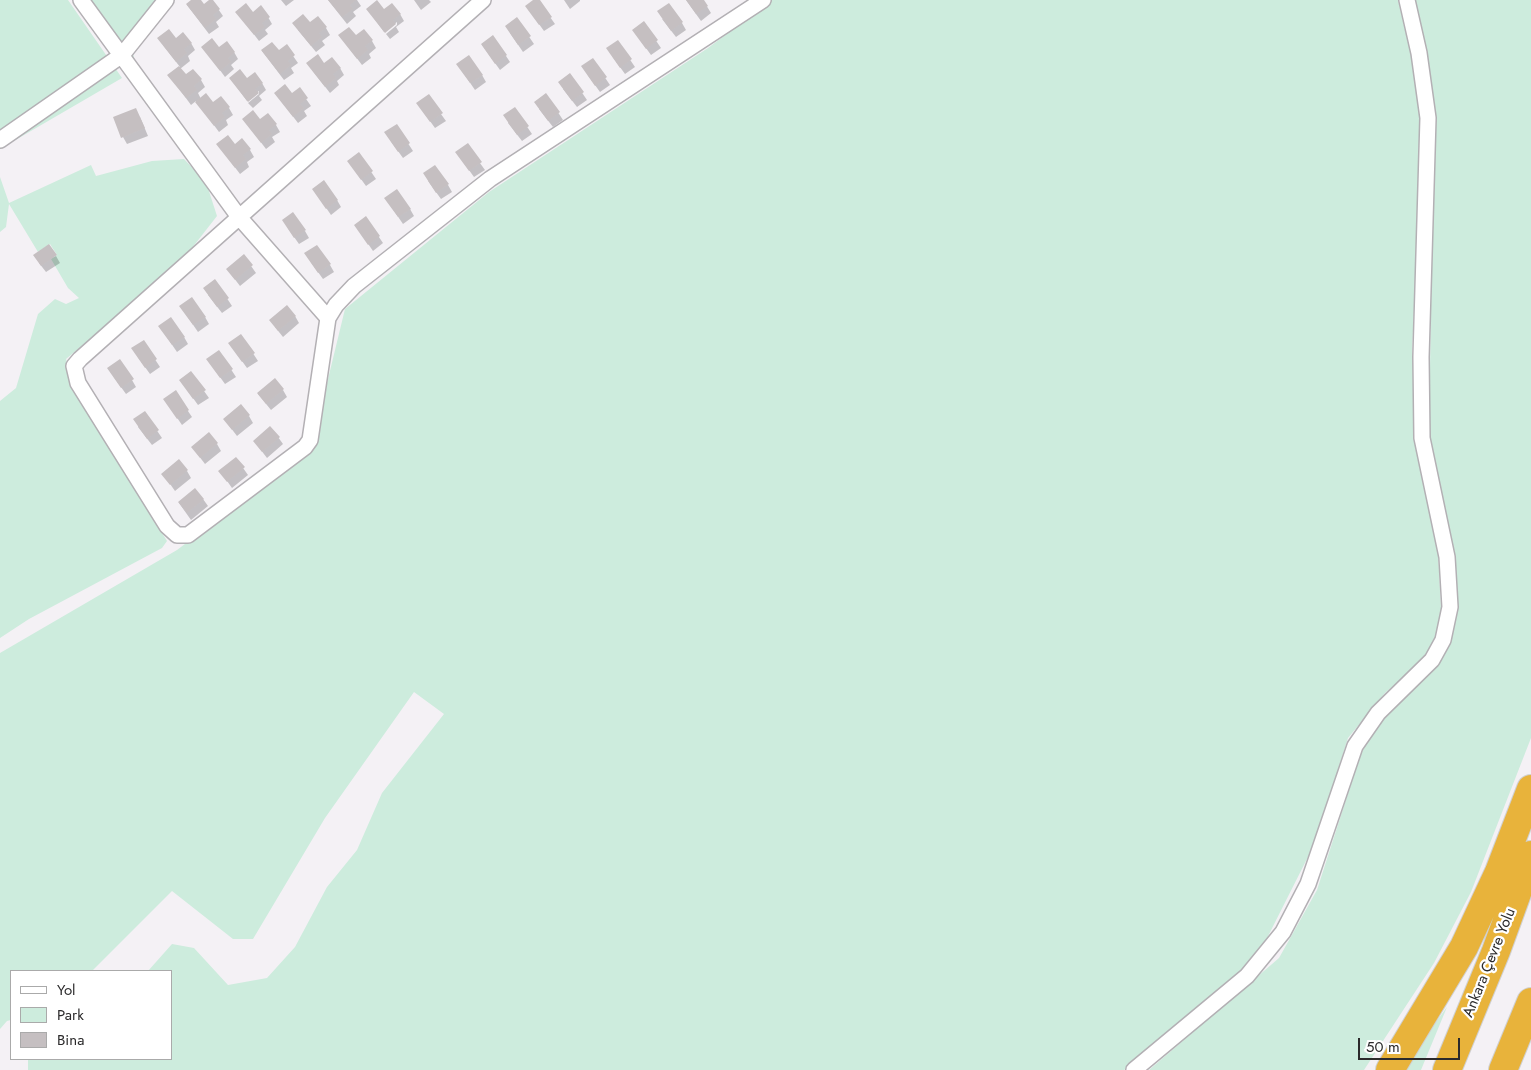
<!DOCTYPE html>
<meta charset="utf-8">
<style>
body{margin:0}
#map{position:relative;width:1531px;height:1070px;overflow:hidden;background:#f4f1f5;font-family:Jost,sans-serif}
canvas{display:block}
.legend{position:absolute;left:10px;top:970px;width:162px;height:90px;box-sizing:border-box;background:#fff;border:1px solid #aaa;margin:0;padding:6px 9px;list-style:none;font-size:15px;color:#2b2a2b}
.legend li{display:flex;align-items:center;gap:10px;height:25px}
.legend b{width:25px;border:1px solid #aaa}
.scale{position:absolute;left:1358px;top:1038px;width:102px;height:22px;box-sizing:border-box;border:2px solid #2b2a2b;border-top:0;padding-left:6px;font-size:15px;line-height:18px;white-space:nowrap;color:#2b2a2b;-webkit-text-stroke:4px #fff;paint-order:stroke}
</style>
<div id="map">
<canvas width="1531" height="1070"></canvas>
<ul class="legend">
<li><b style="height:6px;background:#fff"></b>Yol</li>
<li><b style="height:14px;background:#cdecdd"></b>Park</li>
<li><b style="height:14px;background:#c5bfc1"></b>Bina</li>
</ul>
<div class="scale">50 m</div>
</div>
<script>
const context = document.querySelector('canvas').getContext('2d');
context.lineJoin = 'round';
function paint(path, color) {
  context.fillStyle = color;
  context.fill(path, 'evenodd');
}
function strokePath(path, color, width, dash) {
  context.strokeStyle = color;
  context.lineWidth = width;
  context.lineCap = dash ? 'butt' : 'round';
  context.setLineDash(dash || []);
  context.stroke(path);
}
function write(font, color, halo, rows, align = 'center') {
  context.font = font + ' Jost,sans-serif';
  context.lineWidth = 4.5;
  context.setLineDash([]);
  context.textBaseline = 'middle';
  context.strokeStyle = halo;
  context.fillStyle = color;
  for (const [text, x, y, turn = 0] of rows) {
    context.save();
    context.translate(x, y);
    context.rotate((+turn || 0) * Math.PI / 180);
    context.textAlign = isNaN(turn) ? turn : align;
    if (halo) context.strokeText(text, 0, 0);
    context.fillText(text, 0, 0);
    context.restore();
  }
}
paint(new Path2D(`
 M 0,0 L 68,0 L 122,78 L 0,149 Z
 M 90,0 L 157,0 L 133,53 L 135,62 Z
 M 772,0 L 1398,0 L 1424,110 L 1412,351 L 1417,416 L 1428,499 L 1438,553 L 1442,625 L 1428,656 L 1385,693 L 1348,738 L 1314,845 L 1257,958 L 1205,1005 L 1124,1070 L 28,1070 L 28,1059 L 171,1059 L 171,971 L 148,971 L 172,944 L 194,948 L 228,985 L 267,978 L 295,947 L 327,887 L 357,850 L 382,793 L 444,714 L 414,692 L 325,818 L 253,939 L 233,939 L 172,891 L 92,971 L 11,971 L 11,1020 L 7,1021 L 0,1029 L 0,653 L 177,550 L 311,449 L 345,309 L 489,192 L 708,48 Z
 M 1413,0 L 1531,0 L 1531,738 L 1471,892 L 1434,963 L 1364,1070 L 1149,1070 L 1279,958 L 1317,890 L 1360,756 L 1381,715 L 1433,668 L 1453,634 L 1454,566 L 1437,487 L 1429,430 L 1434,119 Z
 M 184,159 L 206,182 L 217,216 L 192,248 L 152,288 L 66,359 L 77,397 L 167,541 L 162,548 L 29,619 L 0,638 L 0,401 L 16,388 L 38,314 L 55,299 L 66,304 L 79,298 L 68,288 L 51,259 L 57,255 L 50,244 L 38,252 L 9,204 L 6,227 L 0,232 L 0,177 L 9,203 L 91,165 L 96,176 L 152,161 Z
 M 1447,1007 L 1421,1070 L 1401,1070 Z`), '#cdecdd');
paint(new Path2D(`
 M 193,0 L 199,0 L 204,6 L 212,0 L 223,16 L 216,22 L 219,27 L 209,34 L 187,5 Z
 M 281,0 L 294,0 L 286,6 Z
 M 328,0 L 357,0 L 361,6 L 353,12 L 356,16 L 347,24 Z
 M 414,0 L 429,0 L 431,2 L 421,10 Z
 M 535,0 L 538,0 L 555,24 L 544,31 L 531,13 Z
 M 564,0 L 580,0 L 580,1 L 570,9 Z
 M 686,0 L 703,0 L 711,13 L 701,21 Z
 M 368,10 L 400,14 L 404,21 L 396,27 L 399,32 L 390,39 L 386,34 L 397,25 L 397,22 L 384,32 Z
 M 237,12 L 268,17 L 272,24 L 265,30 L 268,34 L 259,41 Z
 M 517,19 L 534,44 L 523,52 L 510,33 Z
 M 662,19 L 682,23 L 686,30 L 676,37 Z
 M 644,23 L 661,48 L 651,55 L 638,37 Z
 M 310,24 L 326,28 L 330,35 L 322,41 L 325,45 L 316,52 L 298,30 Z
 M 340,36 L 372,41 L 376,48 L 369,54 L 371,58 L 362,65 Z
 M 175,39 L 191,43 L 195,50 L 188,56 L 190,61 L 180,69 L 186,76 L 193,70 L 201,80 L 205,87 L 198,93 L 201,99 L 229,108 L 233,115 L 226,120 L 228,125 L 219,132 L 196,101 L 191,105 L 169,75 L 180,67 L 163,45 Z
 M 618,42 L 635,67 L 625,74 L 612,56 Z
 M 482,45 L 506,56 L 510,62 L 500,70 Z
 M 286,46 L 298,63 L 291,68 L 294,73 L 284,80 L 262,51 L 279,52 Z
 M 203,47 L 234,52 L 238,59 L 231,65 L 234,69 L 225,77 Z
 M 593,60 L 610,85 L 600,92 L 587,74 Z
 M 324,64 L 340,68 L 344,75 L 337,81 L 339,85 L 330,93 L 312,70 Z
 M 462,71 L 482,75 L 486,82 L 475,90 Z
 M 570,75 L 587,100 L 577,107 L 563,89 Z
 M 230,78 L 262,83 L 266,90 L 259,96 L 262,100 L 253,108 L 248,103 L 259,94 L 259,91 L 247,101 Z
 M 299,89 L 311,106 L 304,111 L 307,116 L 298,123 L 275,93 L 292,95 Z
 M 546,94 L 563,120 L 553,127 L 539,109 Z
 M 428,96 L 446,121 L 435,128 L 422,110 Z
 M 515,109 L 532,134 L 522,141 L 508,123 Z
 M 140,117 L 148,136 L 127,144 L 123,137 Z
 M 244,120 L 276,125 L 280,132 L 272,137 L 275,142 L 266,149 Z
 M 396,125 L 413,151 L 403,158 L 390,140 Z
 M 218,145 L 250,150 L 254,157 L 247,162 L 249,167 L 240,174 Z
 M 467,145 L 485,170 L 474,177 L 461,159 Z
 M 359,154 L 376,179 L 366,186 L 353,168 Z
 M 428,181 L 448,185 L 452,192 L 441,199 Z
 M 318,196 L 337,200 L 341,207 L 331,215 Z
 M 390,205 L 410,209 L 414,216 L 403,224 Z
 M 366,218 L 383,243 L 373,251 L 360,232 Z
 M 287,227 L 305,231 L 309,238 L 299,244 Z
 M 56,256 L 60,263 L 46,272 L 39,263 Z
 M 244,256 L 256,273 L 240,286 L 227,269 Z
 M 310,261 L 330,265 L 334,272 L 323,279 Z
 M 215,280 L 232,306 L 222,313 L 208,295 Z
 M 185,313 L 205,317 L 209,324 L 198,332 Z
 M 295,316 L 299,323 L 283,337 L 275,327 Z
 M 164,333 L 184,337 L 188,344 L 177,352 Z
 M 241,335 L 258,361 L 247,368 L 234,350 Z
 M 143,341 L 160,367 L 150,374 L 137,356 Z
 M 219,351 L 236,377 L 225,384 L 212,366 Z
 M 113,376 L 132,380 L 136,387 L 126,394 Z
 M 185,387 L 204,391 L 209,398 L 198,405 Z
 M 283,390 L 287,397 L 271,410 L 258,394 Z
 M 175,392 L 192,417 L 182,425 L 169,406 Z
 M 145,413 L 162,438 L 152,445 L 138,427 Z
 M 249,416 L 253,423 L 237,436 L 224,419 Z
 M 278,437 L 283,444 L 267,458 L 254,441 Z
 M 217,444 L 221,451 L 205,464 L 192,447 Z
 M 236,458 L 248,475 L 232,488 L 220,471 Z
 M 187,471 L 191,478 L 175,491 L 163,474 Z
 M 203,499 L 208,506 L 191,520 L 179,503 Z`), '#0003');
paint(new Path2D(`
 M 191,0 L 201,0 L 204,4 L 209,0 L 213,0 L 220,9 L 213,15 L 216,19 L 205,28 L 186,4 Z
 M 328,0 L 356,0 L 350,5 L 353,9 L 342,17 Z
 M 377,0 L 384,9 L 392,3 L 401,14 L 393,20 L 396,24 L 385,33 L 366,9 Z
 M 533,0 L 540,0 L 552,17 L 539,25 L 525,6 Z
 M 686,0 L 704,0 L 708,6 L 696,14 Z
 M 246,3 L 253,12 L 261,5 L 270,17 L 262,23 L 265,27 L 254,35 L 235,12 Z
 M 669,3 L 683,22 L 671,31 L 657,11 Z
 M 303,14 L 310,22 L 318,16 L 327,27 L 319,33 L 322,37 L 311,46 L 292,23 Z
 M 517,17 L 531,36 L 518,45 L 505,26 Z
 M 644,21 L 658,40 L 646,49 L 632,30 Z
 M 349,27 L 356,35 L 364,29 L 373,40 L 365,46 L 368,50 L 357,59 L 338,35 Z
 M 169,29 L 176,38 L 183,32 L 192,43 L 184,49 L 187,53 L 176,62 L 157,38 Z
 M 493,35 L 507,55 L 495,64 L 481,44 Z
 M 212,38 L 219,47 L 227,41 L 235,52 L 228,58 L 231,62 L 220,71 L 201,47 Z
 M 618,40 L 632,59 L 620,68 L 606,48 Z
 M 272,42 L 279,50 L 287,44 L 295,55 L 288,61 L 291,65 L 280,74 L 261,50 Z
 M 318,54 L 324,63 L 332,57 L 341,68 L 333,74 L 336,78 L 325,87 L 306,63 Z
 M 469,55 L 483,75 L 470,83 L 456,64 Z
 M 593,58 L 607,77 L 595,86 L 581,66 Z
 M 179,66 L 186,74 L 193,69 L 202,79 L 194,86 L 197,90 L 186,98 L 167,75 Z
 M 240,69 L 247,78 L 255,72 L 263,83 L 255,89 L 259,93 L 248,102 L 229,78 Z
 M 570,73 L 584,92 L 572,101 L 558,82 Z
 M 285,84 L 292,93 L 300,87 L 308,98 L 300,104 L 304,108 L 293,117 L 274,93 Z
 M 206,93 L 213,102 L 221,96 L 230,107 L 222,113 L 225,117 L 214,126 L 195,102 Z
 M 546,93 L 560,112 L 548,121 L 534,102 Z
 M 429,94 L 443,113 L 430,122 L 416,103 Z
 M 515,107 L 529,126 L 517,135 L 503,115 Z
 M 136,108 L 145,128 L 121,138 L 113,117 Z
 M 253,110 L 260,119 L 268,113 L 277,124 L 269,130 L 272,134 L 261,143 L 242,119 Z
 M 397,124 L 410,143 L 398,152 L 384,132 Z
 M 228,135 L 235,144 L 242,138 L 251,149 L 243,155 L 246,159 L 235,168 L 216,144 Z
 M 468,143 L 482,162 L 469,171 L 455,152 Z
 M 359,152 L 373,171 L 361,180 L 347,161 Z
 M 435,165 L 449,184 L 436,193 L 423,173 Z
 M 324,180 L 338,200 L 326,209 L 312,189 Z
 M 397,189 L 411,209 L 398,217 L 384,198 Z
 M 293,212 L 306,230 L 294,238 L 282,220 Z
 M 366,216 L 380,236 L 368,245 L 354,225 Z
 M 49,244 L 57,255 L 41,266 L 33,255 Z
 M 317,245 L 331,264 L 318,273 L 304,253 Z
 M 244,254 L 253,265 L 235,280 L 226,269 Z
 M 215,279 L 229,298 L 217,307 L 203,288 Z
 M 192,297 L 206,317 L 193,325 L 179,306 Z
 M 287,305 L 296,316 L 278,331 L 269,320 Z
 M 171,317 L 185,337 L 172,345 L 158,326 Z
 M 241,334 L 255,353 L 242,362 L 228,343 Z
 M 144,340 L 157,359 L 145,368 L 131,348 Z
 M 219,350 L 233,369 L 220,378 L 206,359 Z
 M 120,359 L 134,379 L 121,388 L 107,368 Z
 M 191,371 L 206,390 L 193,399 L 179,380 Z
 M 275,378 L 284,389 L 266,404 L 257,393 Z
 M 176,390 L 189,410 L 177,419 L 163,399 Z
 M 241,404 L 250,415 L 232,430 L 223,419 Z
 M 145,411 L 159,430 L 147,439 L 133,419 Z
 M 270,426 L 280,437 L 262,452 L 253,441 Z
 M 209,432 L 218,443 L 200,458 L 191,447 Z
 M 236,457 L 245,467 L 227,482 L 218,471 Z
 M 179,459 L 188,470 L 170,485 L 161,474 Z
 M 195,488 L 204,499 L 187,513 L 178,502 Z`), '#c5bfc1');
const street = new Path2D(`
 M 81,0 L 239,217 L 328,318
 M 483,0 L 80,359 L 74,366 L 78,383 L 167,526 L 177,535 L 188,535 L 305,447 L 310,440 L 328,318 L 336,305 L 354,286 L 490,179 L 763,0
 M 0,140 L 122,55 L 166,0
 M 1134,1070 L 1247,976 L 1283,932 L 1308,884 L 1355,746 L 1378,713 L 1432,660 L 1443,640 L 1450,607 L 1447,557 L 1422,438 L 1421,357 L 1428,118 L 1419,53 L 1407,0`);
const highway = new Path2D(`
 M 1390,1070 L 1464,947 L 1499,872 L 1531,789
 M 1447,1070 L 1496,951 L 1531,855
 M 1503,1070 L 1531,1002`);
strokePath(street, '#b3b0b4', 18);
strokePath(highway, '#d0d0d0', 30);
strokePath(street, '#fff', 15);
strokePath(highway, '#e8b33b', 28);
write('15px', '#2b2a2b', '#fff', [
 ["Ankara Çevre Yolu",1490,963,-68]
]);
</script>
